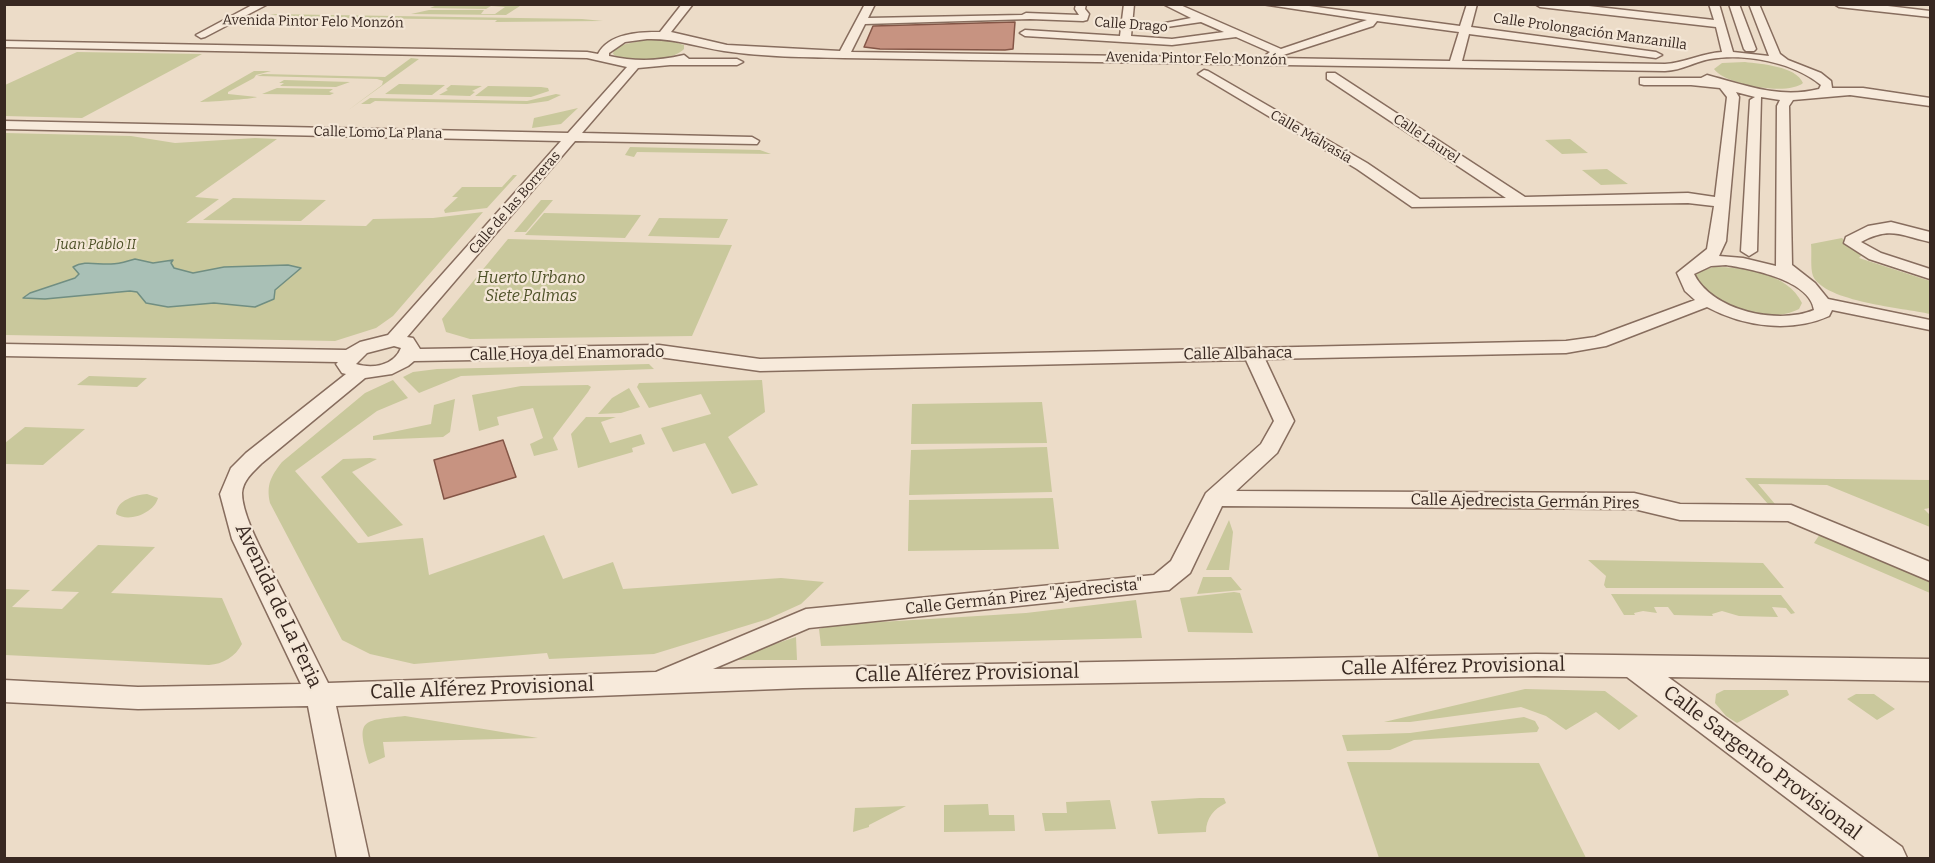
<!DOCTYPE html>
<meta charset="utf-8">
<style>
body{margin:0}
#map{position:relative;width:1935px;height:863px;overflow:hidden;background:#ecdcc8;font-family:Bitter,serif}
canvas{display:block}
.frame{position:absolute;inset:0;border:6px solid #382821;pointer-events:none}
</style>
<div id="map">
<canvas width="1935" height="863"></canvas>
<div class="frame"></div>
</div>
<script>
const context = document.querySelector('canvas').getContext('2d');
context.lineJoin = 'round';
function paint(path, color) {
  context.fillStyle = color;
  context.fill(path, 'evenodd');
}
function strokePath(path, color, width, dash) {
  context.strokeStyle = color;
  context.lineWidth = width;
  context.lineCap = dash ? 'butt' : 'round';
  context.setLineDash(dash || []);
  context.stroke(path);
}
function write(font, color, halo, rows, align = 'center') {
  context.font = font + ' Bitter,serif';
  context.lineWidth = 4.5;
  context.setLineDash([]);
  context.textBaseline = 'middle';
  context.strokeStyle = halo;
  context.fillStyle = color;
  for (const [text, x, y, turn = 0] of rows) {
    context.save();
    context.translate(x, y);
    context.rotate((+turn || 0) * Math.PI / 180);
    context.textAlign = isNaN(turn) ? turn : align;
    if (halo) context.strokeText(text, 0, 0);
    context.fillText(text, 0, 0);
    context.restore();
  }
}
paint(new Path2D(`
 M 437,5 L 520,6 L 506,15 L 411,14 L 429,10 L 484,10 L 481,14 L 495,14 L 505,7 L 491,6 L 486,9 L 430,8 Z
 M 270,14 L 582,19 L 603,21 L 495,22 L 497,20 L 285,17 Z
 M 648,39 L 664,39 L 684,45 L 684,49 C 671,62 627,67 613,54 L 614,49 L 622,45 Z
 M 77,52 L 202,54 L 82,118 L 5,116 L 5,85 Z
 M 411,58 L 419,59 L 347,111 L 382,85 L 383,81 L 377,79 L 257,76 L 263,74 L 385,77 Z
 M 1745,62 C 1761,64 1796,66 1803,83 C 1788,96 1725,85 1714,69 L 1722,63 Z
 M 254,71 L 271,71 L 256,75 L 254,78 L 228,92 L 228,94 L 257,97 C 253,99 208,102 200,102 Z
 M 284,80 L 350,82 L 336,87 L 280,86 L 284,83 L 279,83 Z
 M 399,84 L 445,85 L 432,95 L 385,94 Z
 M 451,85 L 482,86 L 472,91 L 475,92 L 470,96 L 439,95 L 448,90 L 446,89 Z
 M 488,86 L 541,87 L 548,88 L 549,91 L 531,97 L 475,96 Z
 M 277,88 L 333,89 L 329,92 L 334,93 L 330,95 L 262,94 Z
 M 556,94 L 561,95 L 548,101 L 527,104 L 375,101 L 370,104 L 361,104 L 370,98 L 527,101 Z
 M 578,108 L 561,124 L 532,128 L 534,118 Z
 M 5,133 L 131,136 L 175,143 L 255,138 L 277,139 L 195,197 L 219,199 L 186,223 L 366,226 L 373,219 L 433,218 L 483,212 L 393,316 L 376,328 L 335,341 L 5,335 Z
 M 1570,139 L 1588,153 L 1562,154 L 1545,140 Z
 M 630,147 L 760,150 L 771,154 L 637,152 L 634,157 L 625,155 Z
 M 1607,169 L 1628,184 L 1601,185 L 1582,170 Z
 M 513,175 L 517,175 L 487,208 L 445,213 L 444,210 L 458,197 L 452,197 L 462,187 L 502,187 Z
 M 233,198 L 326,200 L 301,221 L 203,220 Z
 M 541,200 L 553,200 L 526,232 L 514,232 Z
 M 544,213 L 641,215 L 625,238 L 525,235 Z
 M 659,218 L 728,219 L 719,238 L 648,236 Z
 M 1842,238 L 1848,245 L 1863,254 L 1859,258 L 1930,281 L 1930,314 C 1904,308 1825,302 1813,276 C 1810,268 1812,253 1811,244 Z
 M 508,239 L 732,245 L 692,336 L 470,339 L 446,332 L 442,319 Z
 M 1714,267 C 1743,267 1788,273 1802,303 L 1799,309 C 1776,321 1743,314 1720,303 C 1710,298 1700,286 1691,278 L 1695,272 Z
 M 649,364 L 654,369 L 461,376 L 419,393 L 403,377 L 413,372 L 437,369 Z
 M 89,376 L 147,378 L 137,387 L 77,385 Z
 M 393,380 L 408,398 L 377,411 L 295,471 L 358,543 L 423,538 L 429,575 L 544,535 L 563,579 L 613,562 L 623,589 L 781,578 L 824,582 L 801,604 L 768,619 L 654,654 L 549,659 L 547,653 L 414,664 L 370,654 L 342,640 L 270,503 C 266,485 271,476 282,462 L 365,393 Z
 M 762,380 L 765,412 L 728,437 L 758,485 L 732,494 L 705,443 L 673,452 L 661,428 L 711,414 L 701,394 L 649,408 L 637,387 L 639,383 Z
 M 588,385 L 591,387 L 588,392 L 553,438 L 558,450 L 534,456 L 530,444 L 543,438 L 533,408 L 497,417 L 499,425 L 479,431 L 472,395 L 521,386 Z
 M 629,388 L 640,407 L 621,413 L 598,414 L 612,398 Z
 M 455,399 L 450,432 L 443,437 L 373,440 L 373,436 L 431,424 L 434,405 Z
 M 1042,402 L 1047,443 L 911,444 L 912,404 Z
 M 586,417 L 616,417 L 601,422 L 610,443 L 641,434 L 645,444 L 632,448 L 633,452 L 578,468 L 571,434 Z
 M 25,427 L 85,429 L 43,465 L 5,464 L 5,443 Z
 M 1047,447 L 1052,492 L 909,495 L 911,450 Z
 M 370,458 L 377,459 L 352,472 L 403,525 L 368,537 L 321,477 L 343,459 Z
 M 1745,478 L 1930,480 L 1930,508 L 1924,509 L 1930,515 L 1930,527 L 1827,485 L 1758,484 L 1775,504 L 1768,504 Z
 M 147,494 L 158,498 C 154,513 129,523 116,514 C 117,500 135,495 147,494 Z
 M 1053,498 L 1059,549 L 908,551 L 909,500 Z
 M 1229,520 L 1233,532 L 1229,570 L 1206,570 Z
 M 1822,531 L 1930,577 L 1930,593 L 1814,543 Z
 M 98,545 L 155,547 L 111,593 L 222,598 L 242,644 C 235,657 223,664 209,665 L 5,655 L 5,589 L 30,590 L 12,607 L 62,609 L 79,592 L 51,591 Z
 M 1588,560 L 1763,563 L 1784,588 L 1606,588 L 1604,585 L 1606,576 Z
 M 1203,577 L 1231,577 L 1242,590 L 1197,594 Z
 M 1234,592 L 1240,593 L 1253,633 L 1188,632 L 1180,598 Z
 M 1611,594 L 1781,595 L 1795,613 L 1791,614 L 1786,608 L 1772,607 L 1778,617 L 1739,616 L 1722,611 L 1712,614 L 1713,616 L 1674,615 L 1668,607 L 1654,607 L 1657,613 L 1643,611 L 1634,613 L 1635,615 L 1624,615 Z
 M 1136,600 L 1142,638 L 821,646 L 819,629 L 832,625 L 1026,613 Z
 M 796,637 L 797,660 L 736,660 L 738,656 Z
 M 1525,689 L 1605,691 L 1638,716 L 1619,730 L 1596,712 L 1566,730 L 1546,716 L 1521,707 L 1410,722 L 1384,722 Z
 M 1724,690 L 1787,690 L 1789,695 L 1737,723 L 1726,716 L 1715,703 L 1716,694 Z
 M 1856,694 L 1874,694 L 1895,709 L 1877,720 L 1847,699 Z
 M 405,716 L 538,738 L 383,742 L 385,757 L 369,764 C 356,718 361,721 405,716 Z
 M 1524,717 L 1535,721 L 1539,728 L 1537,732 L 1414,740 L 1390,750 L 1347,751 L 1342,735 L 1410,733 Z
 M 1347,762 L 1539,763 L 1586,858 L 1379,858 Z
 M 1200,798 L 1224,798 L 1226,803 C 1214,809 1206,818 1206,832 L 1158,834 L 1151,801 Z
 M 1110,800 L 1116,829 L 1045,831 L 1042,813 L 1067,813 L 1066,802 Z
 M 988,804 L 989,815 L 1014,815 L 1015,831 L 944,832 L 944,805 Z
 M 906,806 L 869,825 L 869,827 L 853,832 L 855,808 Z`), '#c9c89c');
const water = new Path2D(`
 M 135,259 L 153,263 L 173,260 L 171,263 L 174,268 L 193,273 L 224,267 L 288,265 L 301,268 L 275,290 L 274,299 L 255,307 L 214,303 L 168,307 L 146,303 L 137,292 L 130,291 L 45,299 L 23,298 L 30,293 L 75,278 L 79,274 L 73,267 C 84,260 98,265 111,264 C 120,264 127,261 135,259 Z`);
paint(water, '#a9c0b6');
strokePath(water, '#708e82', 1.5);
const building = new Path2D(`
 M 1015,22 L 1013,49 L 1005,50 L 880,49 L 864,47 L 873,26 Z
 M 503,440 L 516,477 L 444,499 L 434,460 Z`);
paint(building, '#c79381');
strokePath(building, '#845546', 1.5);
const minor = new Path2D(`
 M 254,4 L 268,4 L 205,37 L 201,38 L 196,35 Z
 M 682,4 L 693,4 L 671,32 L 727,45 L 840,51 L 865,4 L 875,4 L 868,18 L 1022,15 L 1026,13 L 1079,15 L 1075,9 L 1076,4 L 1086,4 L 1085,9 L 1089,14 L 1087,20 L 1083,21 L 1030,19 L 865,24 L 851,52 L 1270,58 L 1266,55 L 1270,52 L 1236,37 L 1172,45 L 1025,36 L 1020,33 L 1025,30 L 1120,36 L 1124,4 L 1134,4 L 1131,36 L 1172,39 L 1224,32 L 1201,22 L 1160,28 L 1160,24 L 1191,18 L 1163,4 L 1178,4 L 1281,49 L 1367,20 L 1262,4 L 1294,4 L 1460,26 L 1467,4 L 1477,4 L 1471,27 L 1656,52 L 1662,55 L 1656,58 L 1469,34 L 1462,61 L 1665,64 C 1685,63 1702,53 1722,52 L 1716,27 L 1540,7 L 1535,4 L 1571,4 L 1714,20 L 1709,4 L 1719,4 L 1733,52 L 1769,56 L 1749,4 L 1759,4 L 1780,54 L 1788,60 L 1821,73 L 1831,81 L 1832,88 L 1863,88 L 1930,98 L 1930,106 L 1850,95 L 1793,100 L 1789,106 L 1792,265 L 1815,283 L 1828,299 L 1930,320 L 1930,330 L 1832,310 L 1829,316 C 1791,333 1744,327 1707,307 L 1606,346 L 1566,353 L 1265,359 L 1294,421 L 1277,453 L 1236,491 L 1634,493 L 1680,504 L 1791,505 L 1930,562 L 1930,581 L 1788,521 L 1680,520 L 1634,509 L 1222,506 L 1190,573 L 1169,590 L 809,628 L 713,669 L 1536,654 L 1930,659 L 1930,681 L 1668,677 L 1902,847 L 1907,858 L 1866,858 L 1627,677 L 1536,676 L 803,688 L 336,706 L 369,858 L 337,858 L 308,706 L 138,709 L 4,702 L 4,680 L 138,687 L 301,684 L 232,539 L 220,494 L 231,468 L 246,453 L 346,374 L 342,373 L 336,364 L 338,362 L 4,356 L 4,344 L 346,350 L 360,342 L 388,335 L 561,141 L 4,129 L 4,121 L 568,133 L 627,67 L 587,58 L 4,47 L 4,41 L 587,52 L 598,54 C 609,33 639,32 660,32 ZM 1377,21 L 1459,32 L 1450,61 L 1274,58 L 1373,26 ZM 647,39 C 674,38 697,47 724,51 C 764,57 804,57 844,58 L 1665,71 C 1683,70 1694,62 1710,59 C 1745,53 1793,62 1821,85 L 1819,89 C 1779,99 1745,85 1707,75 L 1701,78 L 1640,78 L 1640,84 L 1644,85 L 1691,85 L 1720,88 L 1727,97 L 1715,197 L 1688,193 L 1525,197 L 1335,73 L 1327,73 L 1327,79 L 1506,198 L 1420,199 L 1367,163 L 1208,71 L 1204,70 L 1198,74 L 1357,169 L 1412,207 L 1688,203 L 1714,206 L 1707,249 L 1677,273 L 1685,291 L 1695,300 L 1595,337 L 1566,341 L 760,359 L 659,345 L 420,349 L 413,338 L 407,337 L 575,141 L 757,144 L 759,141 L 752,137 L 582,133 L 638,68 L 670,65 L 737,65 L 743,62 L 737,59 L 689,59 L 684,55 C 657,61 636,62 609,56 L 609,53 L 625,42 ZM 1736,92 L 1755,97 L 1750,100 L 1741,251 L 1749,256 L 1757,251 L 1761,97 L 1780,100 L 1777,106 L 1776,266 L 1743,258 L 1719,256 L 1726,241 L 1739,97 ZM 1726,265 C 1751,269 1810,280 1814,310 C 1778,325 1712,311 1694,274 L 1711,266 ZM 394,346 L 401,348 C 394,366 372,369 356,364 L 367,353 ZM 659,357 L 760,371 L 1246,360 L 1274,421 L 1261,444 L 1206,493 L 1171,561 L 1154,575 L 806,609 L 656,672 L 328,683 C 311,649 294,614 276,579 C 266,558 242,517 242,493 C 243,480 253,472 262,463 L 365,378 L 392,374 L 408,366 L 414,361 Z
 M 1729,4 L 1739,4 L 1756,49 L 1754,51 L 1746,51 L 1744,49 Z
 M 1834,4 L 1871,4 L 1930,11 L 1930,17 L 1839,7 Z
 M 1891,222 L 1930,232 L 1930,242 C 1901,236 1891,226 1861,242 L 1881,253 L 1930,269 L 1930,279 L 1869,259 L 1844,243 L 1846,237 L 1868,226 Z`);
strokePath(minor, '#876d5e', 3);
paint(minor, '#f7eadb');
write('14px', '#382821', '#f4e7d7', [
 ["Avenida Pintor Felo Monzón",313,22,1],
 ["Calle Drago",1131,25,4],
 ["Calle Prolongación Manzanilla",1590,32,8],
 ["Avenida Pintor Felo Monzón",1196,59,1],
 ["Calle Lomo La Plana",378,133,1],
 ["Calle Malvasía",1311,137,30],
 ["Calle Laurel",1426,139,34],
 ["Calle de las Borreras",515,203,-49]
]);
write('italic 14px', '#4f5329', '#f4e7d7', [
 ["Juan Pablo II",96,245]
]);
write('italic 16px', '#4f5329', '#f4e7d7', [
 ["Huerto Urbano",531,279],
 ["Siete Palmas",531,297]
]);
write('16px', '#382821', '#f4e7d7', [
 ["Calle Hoya del Enamorado",567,354,-1],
 ["Calle Albahaca",1238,354,-1],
 ["Calle Ajedrecista Germán Pires",1525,502,1],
 ["Calle Germán Pirez \"Ajedrecista\"",1024,597,-6]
]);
write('20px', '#382821', '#f4e7d7', [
 ["Avenida de La Feria",278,606,65],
 ["Calle Alférez Provisional",1453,667,-1],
 ["Calle Alférez Provisional",967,674,-1],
 ["Calle Alférez Provisional",482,689,-2],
 ["Calle Sargento Provisional",1762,763,37]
]);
</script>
